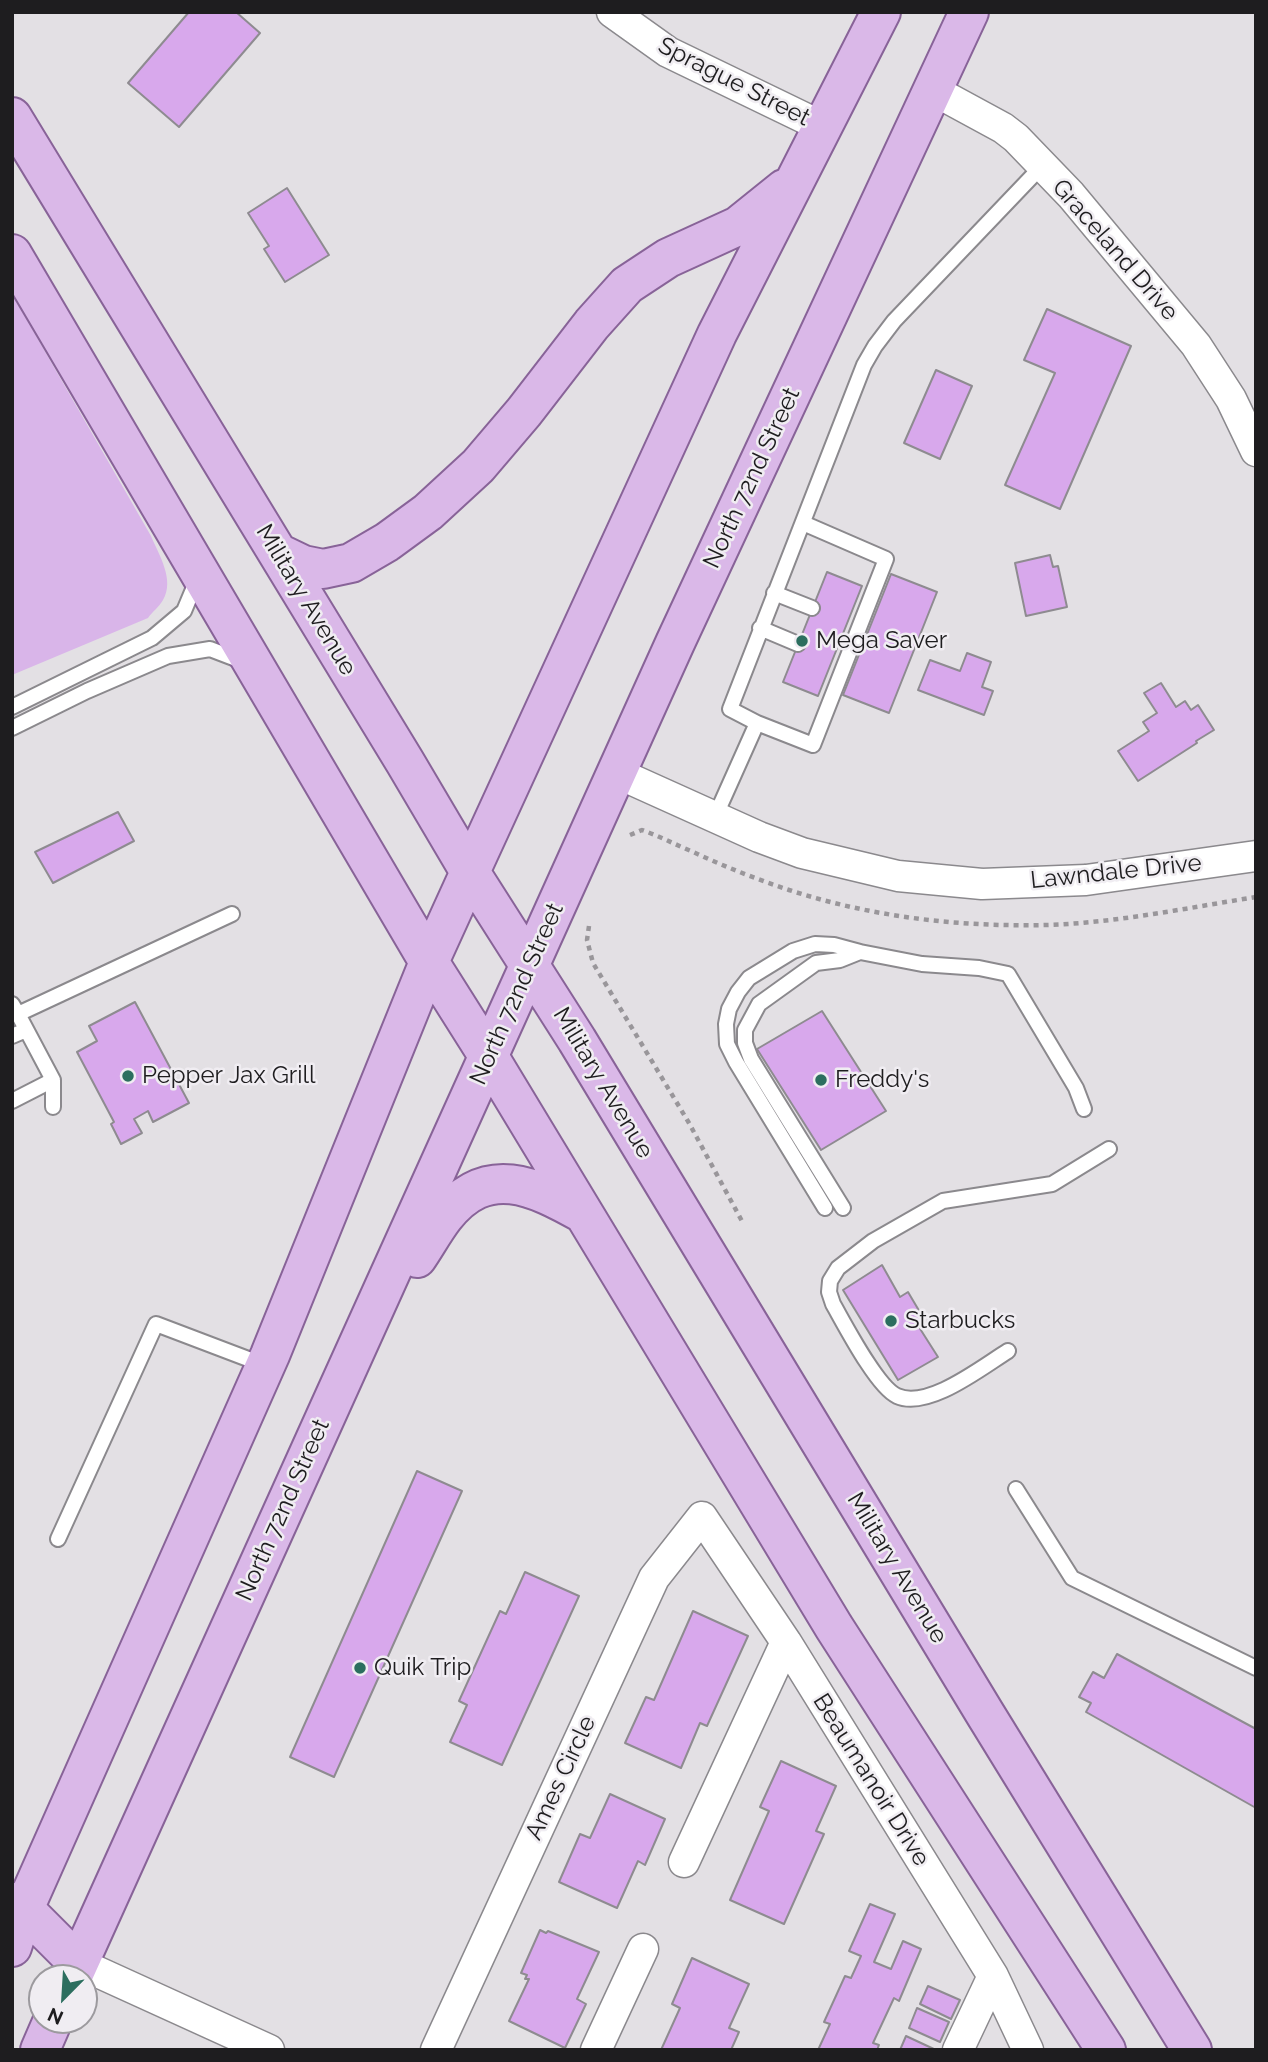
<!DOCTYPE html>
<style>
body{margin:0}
#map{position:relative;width:1268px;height:2062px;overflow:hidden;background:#e3e0e4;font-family:Raleway,sans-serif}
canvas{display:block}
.frame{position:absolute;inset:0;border:14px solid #1e1d1f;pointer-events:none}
.north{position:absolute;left:28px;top:1964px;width:70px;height:70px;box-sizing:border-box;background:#f0edf2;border:2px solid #9c9a9e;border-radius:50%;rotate:204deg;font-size:19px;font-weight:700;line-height:28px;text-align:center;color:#1e1d1f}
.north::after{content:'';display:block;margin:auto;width:24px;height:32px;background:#2c6e5f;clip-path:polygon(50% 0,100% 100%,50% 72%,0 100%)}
</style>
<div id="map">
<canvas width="1268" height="2062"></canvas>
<div class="frame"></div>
<div class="north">N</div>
</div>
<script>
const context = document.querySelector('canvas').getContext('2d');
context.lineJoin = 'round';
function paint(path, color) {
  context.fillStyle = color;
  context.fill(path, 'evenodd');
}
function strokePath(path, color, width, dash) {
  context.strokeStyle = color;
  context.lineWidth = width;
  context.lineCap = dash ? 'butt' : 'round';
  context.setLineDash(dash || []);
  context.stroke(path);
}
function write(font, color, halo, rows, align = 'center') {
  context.font = font + ' Raleway,sans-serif';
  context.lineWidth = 5;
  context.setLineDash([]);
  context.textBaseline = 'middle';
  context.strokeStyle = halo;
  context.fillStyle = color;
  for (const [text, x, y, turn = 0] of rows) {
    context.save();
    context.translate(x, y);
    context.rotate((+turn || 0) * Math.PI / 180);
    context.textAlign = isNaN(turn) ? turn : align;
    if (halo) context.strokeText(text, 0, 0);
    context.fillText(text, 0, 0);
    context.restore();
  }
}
paint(new Path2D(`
 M 12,294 L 151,536 C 159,555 175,580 163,600 C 159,607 152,612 148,618 L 12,675 Z`), '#d9b5e9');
const building = new Path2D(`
 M 189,12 L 236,12 L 260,33 L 179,127 L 128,83 Z
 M 287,188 L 329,255 L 285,282 L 264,249 L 269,246 L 248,213 Z
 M 1047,309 L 1131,346 L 1060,509 L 1005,485 L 1055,373 L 1024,360 Z
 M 936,370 L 972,386 L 940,459 L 904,443 Z
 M 1050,555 L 1053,567 L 1058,566 L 1067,607 L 1026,616 L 1015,563 Z
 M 827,572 L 862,586 L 818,696 L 783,682 Z
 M 891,574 L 937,592 L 889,713 L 843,695 Z
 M 967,653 L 991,662 L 982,687 L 993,691 L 984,715 L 918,690 L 930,660 L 960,671 Z
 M 1161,683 L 1176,707 L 1185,701 L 1191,710 L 1198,705 L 1214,730 L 1196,741 L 1197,743 L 1138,781 L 1118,751 L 1149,731 L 1143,722 L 1157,713 L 1144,693 Z
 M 118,812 L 134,841 L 53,883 L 35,852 Z
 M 135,1002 L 189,1103 L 153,1122 L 148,1111 L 134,1119 L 142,1133 L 121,1144 L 111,1124 L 114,1122 L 77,1052 L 97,1041 L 89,1026 Z
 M 822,1011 L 886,1111 L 821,1150 L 757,1049 Z
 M 882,1265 L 900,1297 L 908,1292 L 924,1319 L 917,1324 L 938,1357 L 898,1380 L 843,1290 Z
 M 417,1471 L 462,1491 L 334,1777 L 290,1757 Z
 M 525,1572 L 579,1596 L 502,1765 L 450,1742 L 467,1705 L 459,1701 L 500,1611 L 506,1614 Z
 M 693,1611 L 748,1636 L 707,1726 L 700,1723 L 681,1768 L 625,1743 L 646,1697 L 654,1700 Z
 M 1117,1654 L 1256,1729 L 1256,1808 L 1086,1712 L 1091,1703 L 1079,1697 L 1093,1672 L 1104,1678 Z
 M 781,1761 L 836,1786 L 816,1831 L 824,1834 L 784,1924 L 730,1900 L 769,1811 L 760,1807 Z
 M 610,1794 L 665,1819 L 645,1865 L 638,1861 L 617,1908 L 559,1882 L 580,1834 L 590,1838 Z
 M 870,1904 L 895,1914 L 874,1962 L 891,1969 L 903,1941 L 921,1949 L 899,2001 L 894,1998 L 873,2043 L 879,2045 L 877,2050 L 818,2050 L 830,2024 L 824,2022 L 845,1976 L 851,1978 L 861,1956 L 849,1951 Z
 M 540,1930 L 546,1933 L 548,1931 L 599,1952 L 577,1999 L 586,2004 L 565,2048 L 509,2021 L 529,1979 L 525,1979 L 527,1975 L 521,1973 Z
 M 692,1958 L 749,1984 L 729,2028 L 739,2032 L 731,2050 L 661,2050 L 680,2008 L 672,2004 Z
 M 928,1986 L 960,2000 L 951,2019 L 920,2004 Z
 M 917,2008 L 949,2022 L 940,2042 L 909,2028 Z
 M 906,2036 L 936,2050 L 900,2050 Z`);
paint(building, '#d8a8ec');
strokePath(building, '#8e8b90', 2);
const lane = new Path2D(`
 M 774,593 L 812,608
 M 760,628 L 798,644
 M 12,707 L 152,638 L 184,611 L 197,580
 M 757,723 L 813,745 L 886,559 L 803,523
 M 12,728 L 87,691 L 168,656 L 210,649 L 244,662
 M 715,817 L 757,723 L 730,709 L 864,365 L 875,346 L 894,321 L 1042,166
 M 12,1004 L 18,1014 L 232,914
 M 18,1014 L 53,1080 L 53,1107
 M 12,1036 L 26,1030
 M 12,1101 L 53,1080
 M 825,1208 L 736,1062 L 727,1044 L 726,1024 L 729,1009 L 738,992 L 749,978 L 793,951 L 815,944 L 834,945 L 860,952
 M 843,1208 L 751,1059 L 745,1043 L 745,1030 L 759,1004 L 816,963 L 840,960 L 860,952 L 922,964 L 979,968 L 1008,974 L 1076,1088 L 1084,1109
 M 1008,1351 C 982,1367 928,1410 897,1396 C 877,1387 845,1325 833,1304 L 829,1292 L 830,1281 L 838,1268 L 873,1241 L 943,1201 L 1052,1184 L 1109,1149
 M 1016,1489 L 1072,1578 L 1256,1668
 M 58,1539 L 156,1324 L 264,1365`);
const street = new Path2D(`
 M 612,12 L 668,52 L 823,127
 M 933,90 L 1003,128 L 1016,138 L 1071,195 L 1196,345 L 1231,399 L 1256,451
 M 617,773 L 759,837 L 802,853 L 898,876 L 982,884 L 1086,880 L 1256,856
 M 684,1862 L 786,1642
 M 78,1963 L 269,2050
 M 436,2050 L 654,1578 L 702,1517 L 786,1642 L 993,1976 L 1028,2050
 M 596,2050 L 643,1949
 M 958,2050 L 993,1976`);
const primary = new Path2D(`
 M 12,117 L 405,762 L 470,872 L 577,1040 L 984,1712 L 1192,2050
 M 12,254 L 429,962 L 489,1057 L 834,1627 L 1106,2050
 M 278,553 L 303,565 L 323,569 L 351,563 L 387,542 L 428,512 L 478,466 L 524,412 L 592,324 L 627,285 L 668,258 L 738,226 L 784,189
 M 417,1258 C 426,1245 434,1230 444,1217 C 487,1162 534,1186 584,1214
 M 12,1902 L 24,1909 L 78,1963
 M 12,1947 L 24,1909 L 270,1355 L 429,962 L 470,872 L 717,334 L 881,12
 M 72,1978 L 675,643 L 969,12
 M 40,2050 L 53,2020`);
strokePath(lane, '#8b898d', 18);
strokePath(street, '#8b898d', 33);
strokePath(primary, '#886398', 42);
strokePath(new Path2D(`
 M 630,835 L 642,830 C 659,836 674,844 691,851 C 723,866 756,879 789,890 C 872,917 959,927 1045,925 C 1116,923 1186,908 1256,897
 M 589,926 L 587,940 L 593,963 L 689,1123 L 743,1223`), '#99969a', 4.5, [5, 5]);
strokePath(lane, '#fff', 14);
strokePath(street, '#fff', 30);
strokePath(primary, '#dab8e8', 38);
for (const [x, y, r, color] of [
 [802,641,7,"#2c6e5f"],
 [128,1076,7,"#2c6e5f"],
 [821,1080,7,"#2c6e5f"],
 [891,1321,7,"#2c6e5f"],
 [360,1668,7,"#2c6e5f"]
]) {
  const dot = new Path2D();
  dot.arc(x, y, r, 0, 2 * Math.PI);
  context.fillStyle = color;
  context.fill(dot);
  strokePath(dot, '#f0edf2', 2.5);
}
write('24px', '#1e1d1f', '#f0edf2', [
 ["Sprague Street",734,82,27],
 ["Graceland Drive",1115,250,49],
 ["North 72nd Street",752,478,-65],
 ["Military Avenue",306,600,59],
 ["Lawndale Drive",1116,872,-6],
 ["North 72nd Street",517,994,-66],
 ["Military Avenue",603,1083,59],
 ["North 72nd Street",283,1510,-66],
 ["Military Avenue",897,1568,59],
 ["Ames Circle",561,1778,-65],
 ["Beaumanoir Drive",871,1780,58]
]);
write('24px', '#1e1d1f', '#f0edf2', [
 ["Mega Saver",816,641],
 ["Pepper Jax Grill",142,1076],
 ["Freddy's",835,1080],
 ["Starbucks",905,1321],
 ["Quik Trip",374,1668]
], 'left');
</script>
